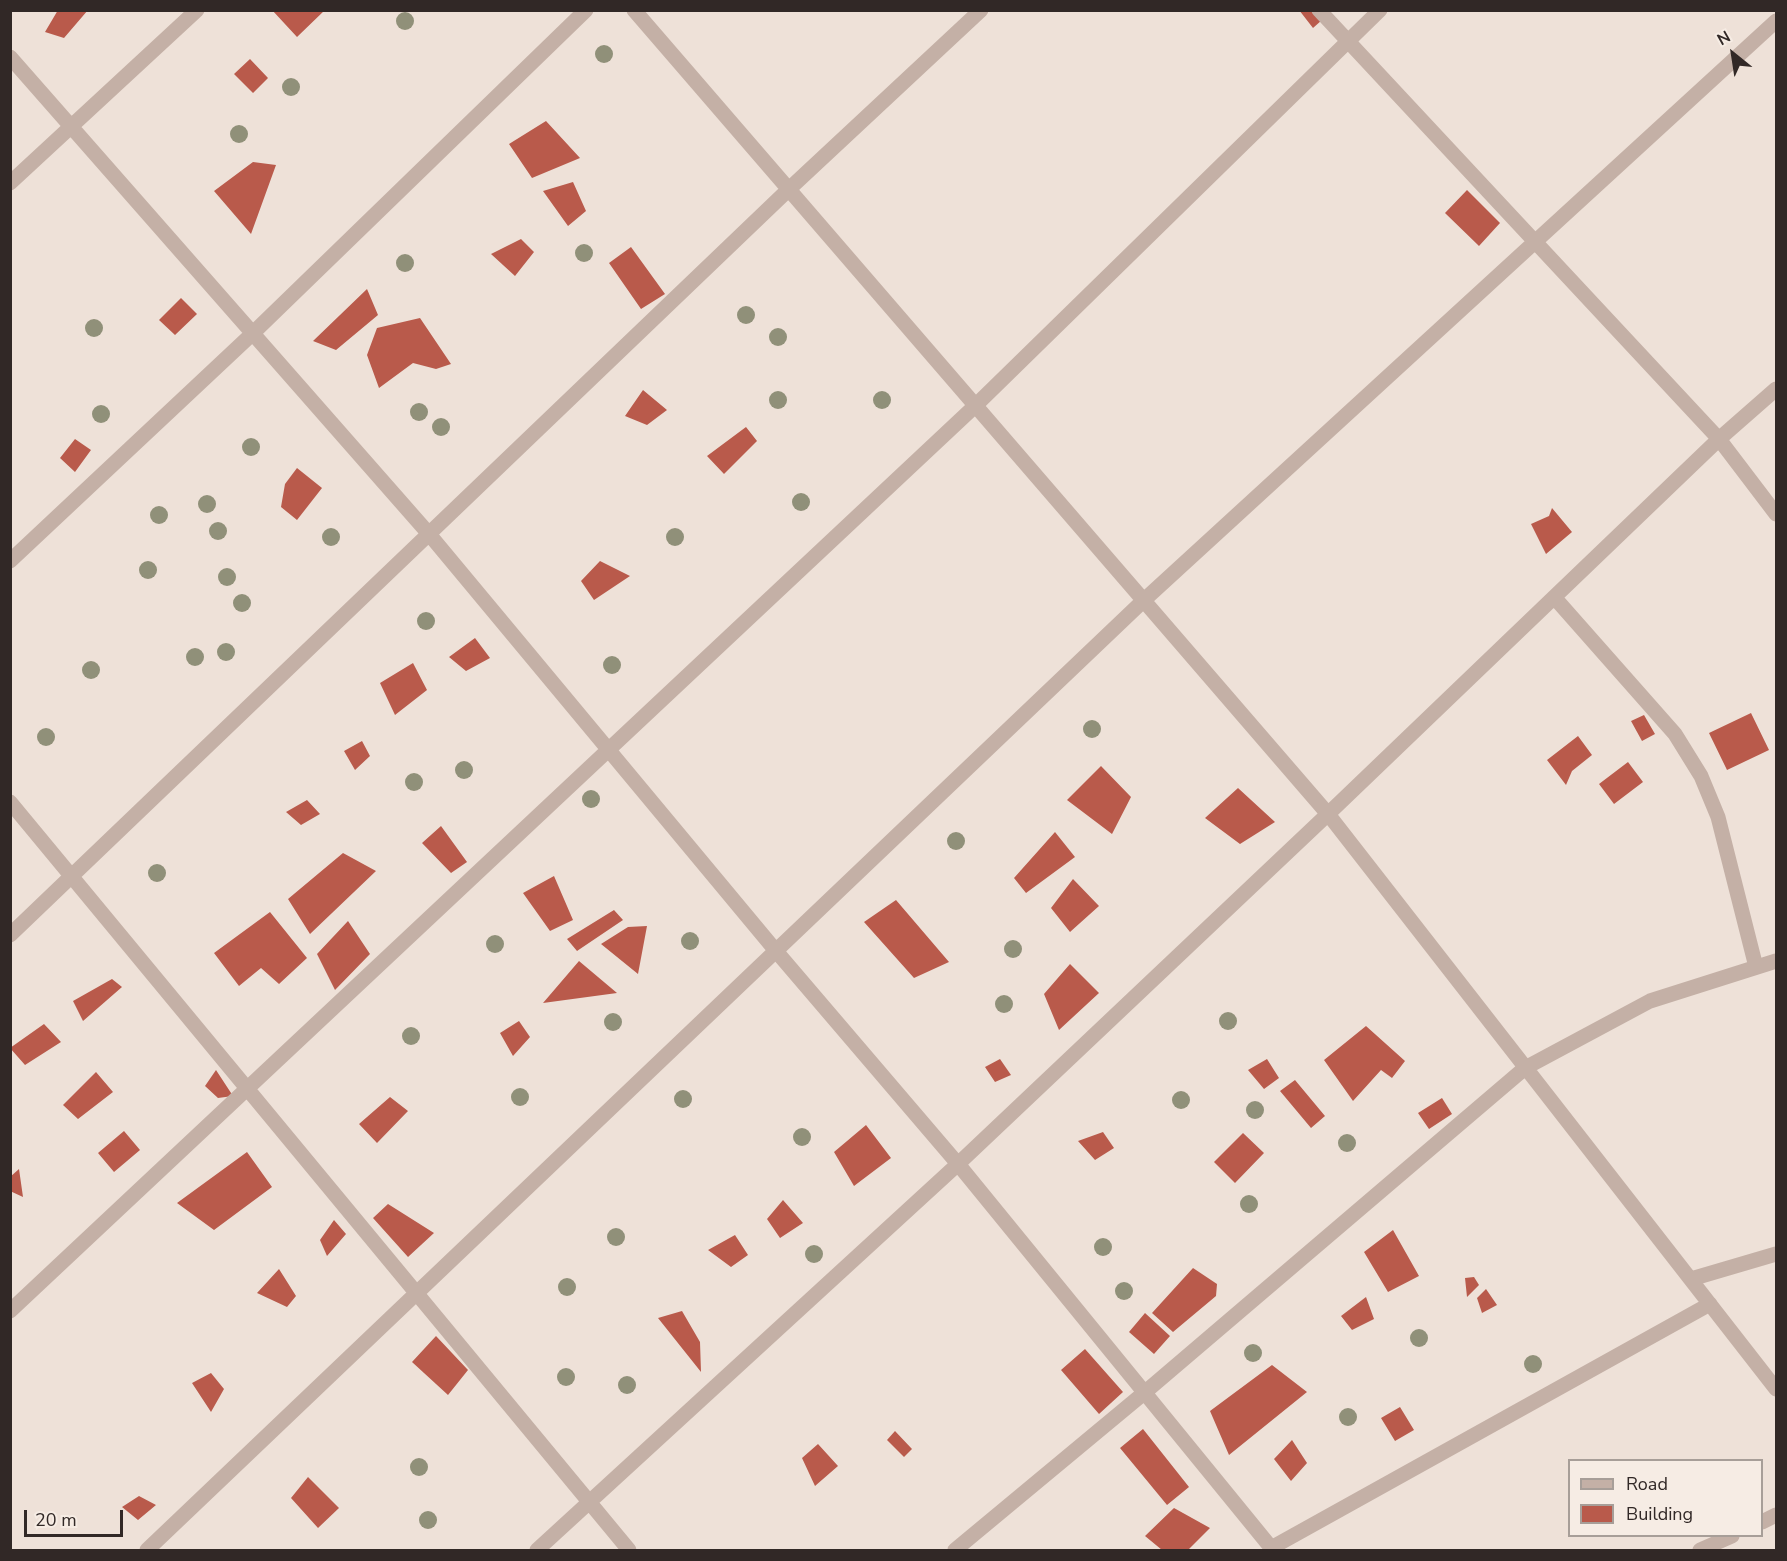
<!DOCTYPE html>
<style>
body{margin:0}
#map{position:relative;width:1787px;height:1561px;overflow:hidden;background:#eee1d8;font-family:"Nunito Sans",sans-serif}
canvas{display:block}
.frame{position:absolute;inset:0;border:12px solid #312826;pointer-events:none}
.legend{position:absolute;left:1568px;top:1459px;width:195px;height:78px;box-sizing:border-box;background:#f6ece4;border:2px solid #a79e98;margin:0;padding:8px 10px;list-style:none;font-size:18px;color:#312826}
.legend li{display:flex;align-items:center;gap:12px;height:30px}
.legend b{width:30px;border:2px solid #a79e98}
.north{position:absolute;left:1703px;top:24px;width:60px;height:60px;-webkit-text-stroke:4px #f6ece4;paint-order:stroke;rotate:330deg;font-size:16px;font-weight:700;line-height:24px;text-align:center;color:#312826}
.north::after{content:'';display:block;margin:auto;width:21px;height:27px;background:#312826;clip-path:polygon(50% 0,100% 100%,50% 72%,0 100%)}
.scale{position:absolute;left:24px;top:1510px;width:99px;height:27px;box-sizing:border-box;border:3px solid #312826;border-top:0;padding-left:8px;font-size:18px;line-height:21px;white-space:nowrap;color:#312826;-webkit-text-stroke:4px #f6ece4;paint-order:stroke}
</style>
<div id="map">
<canvas width="1787" height="1561"></canvas>
<div class="frame"></div>
<ul class="legend">
<li><b style="height:8px;background:#c4b0a6"></b>Road</li>
<li><b style="height:16px;background:#b95a4b"></b>Building</li>
</ul>
<div class="north">N</div>
<div class="scale">20 m</div>
</div>
<script>
const context = document.querySelector('canvas').getContext('2d');
context.lineJoin = 'round';
function paint(path, color) {
  context.fillStyle = color;
  context.fill(path, 'evenodd');
}
function strokePath(path, color, width, dash) {
  context.strokeStyle = color;
  context.lineWidth = width;
  context.lineCap = dash ? 'butt' : 'round';
  context.setLineDash(dash || []);
  context.stroke(path);
}
paint(new Path2D(`
 M 58,10 L 88,10 L 64,38 L 45,32 Z
 M 272,10 L 325,10 L 297,37 Z
 M 1299,10 L 1314,10 L 1322,20 L 1313,28 Z
 M 250,59 L 268,78 L 253,93 L 234,74 Z
 M 546,121 L 580,158 L 532,178 L 509,144 Z
 M 253,162 L 276,165 L 251,234 L 214,191 Z
 M 573,182 L 586,211 L 568,226 L 543,191 Z
 M 1467,190 L 1500,223 L 1479,246 L 1445,213 Z
 M 521,239 L 534,252 L 515,276 L 491,254 Z
 M 631,247 L 665,294 L 641,309 L 609,263 Z
 M 367,289 L 378,315 L 336,350 L 313,341 Z
 M 181,298 L 197,314 L 175,335 L 159,320 Z
 M 420,318 L 451,364 L 436,369 L 413,363 L 379,388 L 367,355 L 377,328 Z
 M 643,390 L 667,410 L 647,425 L 625,416 Z
 M 746,427 L 757,441 L 724,474 L 707,456 Z
 M 75,439 L 91,450 L 75,472 L 60,458 Z
 M 297,468 L 322,488 L 297,520 L 281,507 L 285,484 Z
 M 1552,508 L 1572,532 L 1546,554 L 1531,524 L 1549,516 Z
 M 600,561 L 630,576 L 594,600 L 581,581 Z
 M 475,638 L 490,658 L 466,671 L 449,657 Z
 M 413,663 L 427,690 L 395,715 L 380,683 Z
 M 1751,713 L 1769,750 L 1727,770 L 1709,733 Z
 M 1644,715 L 1655,734 L 1642,741 L 1631,721 Z
 M 1578,736 L 1592,755 L 1572,771 L 1566,785 L 1547,760 Z
 M 362,741 L 370,756 L 355,770 L 344,751 Z
 M 1628,762 L 1643,782 L 1614,804 L 1599,784 Z
 M 1101,766 L 1131,797 L 1112,834 L 1067,800 Z
 M 1238,788 L 1275,822 L 1240,844 L 1205,818 Z
 M 307,800 L 320,814 L 301,825 L 286,812 Z
 M 441,826 L 467,862 L 451,873 L 422,843 Z
 M 1055,832 L 1075,857 L 1026,893 L 1014,878 Z
 M 343,853 L 376,871 L 310,934 L 288,899 Z
 M 554,876 L 573,920 L 550,931 L 523,893 Z
 M 1073,879 L 1099,906 L 1070,932 L 1051,908 Z
 M 896,900 L 949,962 L 914,978 L 864,922 Z
 M 614,910 L 623,920 L 577,951 L 567,939 Z
 M 270,912 L 307,958 L 279,984 L 261,968 L 239,986 L 214,953 Z
 M 348,921 L 370,954 L 335,990 L 317,954 Z
 M 647,926 L 638,974 L 601,944 L 628,927 Z
 M 579,961 L 617,993 L 543,1003 Z
 M 1070,964 L 1099,993 L 1059,1030 L 1044,994 Z
 M 112,979 L 122,987 L 83,1021 L 73,1001 Z
 M 519,1021 L 530,1037 L 513,1056 L 500,1033 Z
 M 44,1024 L 61,1042 L 25,1065 L 10,1048 Z
 M 1366,1026 L 1405,1061 L 1392,1078 L 1381,1070 L 1353,1101 L 1324,1060 Z
 M 1000,1059 L 1011,1075 L 995,1082 L 985,1067 Z
 M 1267,1059 L 1279,1078 L 1264,1089 L 1248,1070 Z
 M 216,1070 L 233,1096 L 218,1098 L 205,1086 Z
 M 96,1072 L 113,1092 L 78,1119 L 63,1105 Z
 M 1295,1080 L 1325,1116 L 1311,1128 L 1280,1091 Z
 M 390,1097 L 408,1111 L 377,1143 L 359,1124 Z
 M 1442,1098 L 1452,1114 L 1429,1129 L 1418,1113 Z
 M 866,1125 L 891,1158 L 854,1186 L 834,1152 Z
 M 124,1131 L 140,1150 L 114,1172 L 98,1153 Z
 M 1103,1132 L 1114,1148 L 1095,1160 L 1078,1141 Z
 M 1243,1133 L 1264,1153 L 1235,1183 L 1214,1162 Z
 M 247,1152 L 272,1187 L 214,1230 L 177,1203 Z
 M 19,1169 L 23,1197 L 10,1191 L 10,1177 Z
 M 783,1200 L 803,1223 L 780,1238 L 767,1219 Z
 M 388,1204 L 434,1233 L 408,1257 L 373,1218 Z
 M 334,1220 L 346,1234 L 327,1256 L 320,1240 Z
 M 1393,1230 L 1419,1276 L 1388,1292 L 1364,1252 Z
 M 735,1235 L 748,1255 L 731,1267 L 708,1250 Z
 M 1193,1268 L 1217,1284 L 1216,1296 L 1173,1332 L 1152,1313 Z
 M 279,1269 L 296,1296 L 287,1307 L 257,1293 Z
 M 1474,1277 L 1479,1285 L 1467,1297 L 1465,1278 Z
 M 1486,1289 L 1497,1305 L 1482,1313 L 1477,1298 Z
 M 1366,1297 L 1374,1319 L 1352,1330 L 1341,1316 Z
 M 682,1311 L 700,1342 L 701,1372 L 658,1318 Z
 M 1145,1313 L 1170,1336 L 1154,1354 L 1129,1332 Z
 M 436,1336 L 468,1370 L 448,1395 L 412,1362 Z
 M 1085,1349 L 1123,1392 L 1099,1414 L 1061,1370 Z
 M 1272,1365 L 1307,1392 L 1229,1455 L 1210,1411 Z
 M 211,1373 L 224,1389 L 211,1412 L 192,1383 Z
 M 1400,1407 L 1414,1430 L 1395,1441 L 1381,1418 Z
 M 1143,1429 L 1189,1487 L 1167,1505 L 1120,1448 Z
 M 895,1431 L 912,1449 L 904,1457 L 887,1440 Z
 M 1292,1440 L 1307,1463 L 1291,1481 L 1274,1459 Z
 M 818,1444 L 838,1466 L 815,1486 L 802,1458 Z
 M 308,1477 L 339,1508 L 318,1528 L 291,1498 Z
 M 139,1496 L 156,1505 L 138,1520 L 122,1507 Z
 M 1174,1508 L 1210,1528 L 1188,1550 L 1162,1550 L 1145,1536 Z`), '#b95a4b');
strokePath(new Path2D(`
 M 634,10 L 1328,814 L 1776,1389
 M 1319,10 L 1719,439 L 1776,514
 M 10,57 L 429,534 L 776,951 L 958,1164 L 1273,1550
 M 10,183 L 197,10
 M 10,561 L 252,334 L 586,10
 M 1554,597 L 1675,734 L 1701,776 L 1718,817 L 1756,967
 M 10,802 L 629,1550
 M 10,935 L 788,190 L 981,10
 M 1691,1279 L 1776,1254
 M 10,1311 L 975,406 L 1380,10
 M 1762,1522 L 1776,1515
 M 1271,1548 L 1710,1304
 M 147,1550 L 1143,601 L 1776,21
 M 537,1550 L 958,1164 L 1328,814 L 1719,439 L 1776,389
 M 955,1550 L 1144,1393 L 1525,1068 L 1650,1001 L 1776,961
 M 1700,1550 L 1732,1536`), '#c4b0a6', 15);
context.fillStyle = '#909079';
for (const [x, y] of [
 [405,21],
 [604,54],
 [291,87],
 [239,134],
 [584,253],
 [405,263],
 [746,315],
 [94,328],
 [778,337],
 [778,400],
 [882,400],
 [419,412],
 [101,414],
 [441,427],
 [251,447],
 [801,502],
 [207,504],
 [159,515],
 [218,531],
 [331,537],
 [675,537],
 [148,570],
 [227,577],
 [242,603],
 [426,621],
 [226,652],
 [195,657],
 [612,665],
 [91,670],
 [1092,729],
 [46,737],
 [464,770],
 [414,782],
 [591,799],
 [956,841],
 [157,873],
 [690,941],
 [495,944],
 [1013,949],
 [1004,1004],
 [1228,1021],
 [613,1022],
 [411,1036],
 [520,1097],
 [683,1099],
 [1181,1100],
 [1255,1110],
 [802,1137],
 [1347,1143],
 [1249,1204],
 [616,1237],
 [1103,1247],
 [814,1254],
 [567,1287],
 [1124,1291],
 [1419,1338],
 [1253,1353],
 [1533,1364],
 [566,1377],
 [627,1385],
 [1348,1417],
 [419,1467],
 [428,1520]
]) {
  context.beginPath();
  context.arc(x, y, 9, 0, 2 * Math.PI);
  context.fill();
}
</script>
